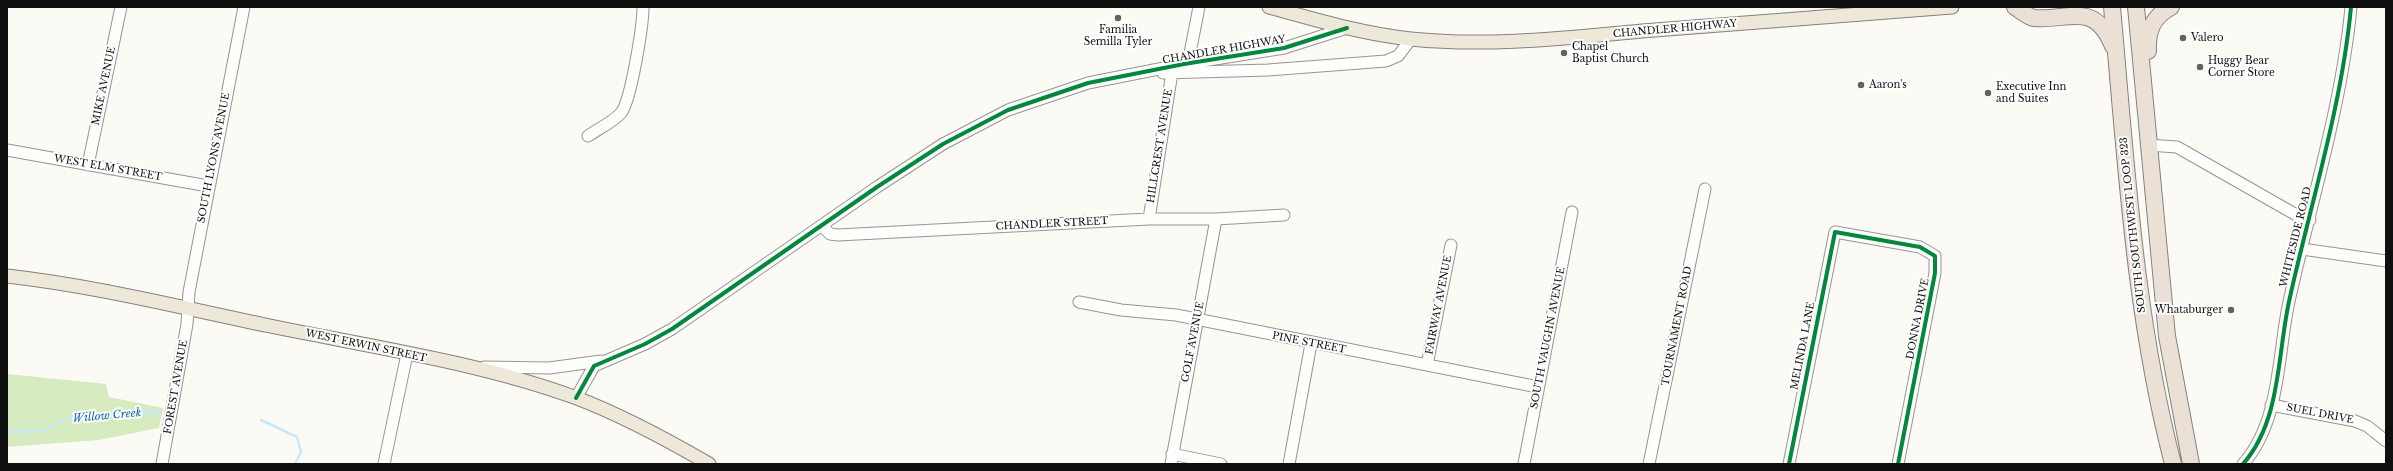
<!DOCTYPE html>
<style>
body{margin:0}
#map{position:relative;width:2393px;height:471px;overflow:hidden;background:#fcfaf4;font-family:"Libre Baskerville",serif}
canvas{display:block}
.frame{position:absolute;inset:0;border:8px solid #0f0f0f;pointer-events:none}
</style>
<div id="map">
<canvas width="2393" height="471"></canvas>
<div class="frame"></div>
</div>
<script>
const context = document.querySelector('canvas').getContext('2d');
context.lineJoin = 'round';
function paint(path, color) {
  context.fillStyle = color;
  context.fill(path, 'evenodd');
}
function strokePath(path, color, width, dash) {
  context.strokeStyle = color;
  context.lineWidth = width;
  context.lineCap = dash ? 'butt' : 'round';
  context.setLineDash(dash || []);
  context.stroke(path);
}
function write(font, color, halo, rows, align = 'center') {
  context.font = font + ' "Libre Baskerville",serif';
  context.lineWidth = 4;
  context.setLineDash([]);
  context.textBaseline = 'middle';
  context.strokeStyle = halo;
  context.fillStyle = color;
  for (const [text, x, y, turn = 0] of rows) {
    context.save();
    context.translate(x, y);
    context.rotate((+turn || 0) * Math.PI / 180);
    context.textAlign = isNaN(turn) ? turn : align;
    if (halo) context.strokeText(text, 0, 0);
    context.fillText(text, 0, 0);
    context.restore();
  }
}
paint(new Path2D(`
 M 7,374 L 106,384 L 109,397 L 163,408 L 159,428 L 99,440 L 7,447 Z`), '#d6ebc0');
strokePath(new Path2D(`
 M 261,420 L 297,437 L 301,452 L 295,464
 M 7,432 L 43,431 L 69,418 L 162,411`), '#c8e7f8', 2.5);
const minor = new Path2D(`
 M 1180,66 L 1190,53 L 1199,7
 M 1163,73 L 1268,70 L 1386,61 L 1398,56 L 1411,39
 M 588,136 C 598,129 613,122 621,113 C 631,101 643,25 643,7
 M 2148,145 L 2177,147 L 2300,217 L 2310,220
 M 7,150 L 208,186
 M 88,165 L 121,7
 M 1149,219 L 1173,66
 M 822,226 L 830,234 L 838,235 L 1149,219 L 1216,219 L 1284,215
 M 2302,249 L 2386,261
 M 1079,302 L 1121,310 L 1176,315 L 1538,387
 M 1427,365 L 1451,245
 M 484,367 L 549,368 L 601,361
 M 576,398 L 594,366 L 645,344 L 672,329 L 877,187 L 943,144 L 1008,110 L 1088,83 L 1184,64 L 1284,48 L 1347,28
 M 2271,405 L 2355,421 L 2367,426 L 2386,441
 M 1172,454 L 1221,464
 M 162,464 L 187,324 L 189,292 L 244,7
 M 384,464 L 407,354
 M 1171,464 L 1216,219
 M 1289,464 L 1311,344
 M 1524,464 L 1572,212
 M 1649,464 L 1705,189
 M 1789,464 L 1835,232 L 1920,247 L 1935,256 L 1935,273 L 1898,464
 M 2243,464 C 2282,420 2277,352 2290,297 C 2311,203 2342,104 2351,7`);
const major = new Path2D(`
 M 1269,7 C 1316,20 1363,34 1411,39 C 1487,47 1565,38 1642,31 C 1745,23 1849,15 1952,7
 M 7,276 C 96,286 183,308 270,326 C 372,347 477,362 574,397 C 622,415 666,439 709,464`);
const highway = new Path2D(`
 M 2015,7 C 2020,10 2028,17 2034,18 C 2069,21 2094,0 2113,46
 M 2112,7 C 2126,160 2134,314 2173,464
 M 2136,7 L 2167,336 L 2191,464
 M 2148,51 C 2147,31 2153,16 2171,7`);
strokePath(minor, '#969592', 13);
strokePath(major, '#83827f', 15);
strokePath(highway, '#83827f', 18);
strokePath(minor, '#fffefd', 11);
strokePath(major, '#eee8d9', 13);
strokePath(highway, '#ebe0d5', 16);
strokePath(new Path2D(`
 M 576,398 L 594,366 L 645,344 L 672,329 L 877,187 L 943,144 L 1008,110 L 1088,83 L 1184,64 L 1284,48 L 1347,28
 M 1789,464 L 1835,232 L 1920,247 L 1935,256 L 1935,273 L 1898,464
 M 2243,464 C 2282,420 2277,352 2290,297 C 2311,203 2342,104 2351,7`), '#00873e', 4);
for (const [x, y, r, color] of [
 [1118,18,4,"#62615f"],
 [2183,38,4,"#62615f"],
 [1564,53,4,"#62615f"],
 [2200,67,4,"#62615f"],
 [1861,85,4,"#62615f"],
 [1988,93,4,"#62615f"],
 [2231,310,4,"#62615f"]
]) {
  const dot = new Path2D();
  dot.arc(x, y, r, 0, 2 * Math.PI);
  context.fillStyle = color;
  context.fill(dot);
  strokePath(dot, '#fff', 1.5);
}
write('10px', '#0f0f0f', '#fff', [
 ["CHANDLER HIGHWAY",1675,29,-5],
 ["CHANDLER HIGHWAY",1224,50,-10],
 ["MIKE AVENUE",104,86,-78],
 ["HILLCREST AVENUE",1160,146,-81],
 ["SOUTH LYONS AVENUE",214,158,-79],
 ["WEST ELM STREET",108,168,10],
 ["CHANDLER STREET",1052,224,-3],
 ["SOUTH SOUTHWEST LOOP 323",2133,225,-96],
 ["WHITESIDE ROAD",2296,237,-76],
 ["FAIRWAY AVENUE",1439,305,-79],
 ["DONNA DRIVE",1918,319,-79],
 ["TOURNAMENT ROAD",1677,326,-79],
 ["SOUTH VAUGHN AVENUE",1548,338,-79],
 ["GOLF AVENUE",1193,342,-79],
 ["PINE STREET",1309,343,11],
 ["WEST ERWIN STREET",366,346,12],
 ["MELINDA LANE",1803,346,-79],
 ["FOREST AVENUE",176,387,-80],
 ["SUEL DRIVE",2320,414,11]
]);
write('10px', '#0f0f0f', '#fff', [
 ["Familia",1118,30,"center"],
 ["Semilla Tyler",1118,42,"center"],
 ["Valero",2191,38],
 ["Chapel",1572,47],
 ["Baptist Church",1572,59],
 ["Huggy Bear",2208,61],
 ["Corner Store",2208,73],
 ["Aaron's",1869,85],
 ["Executive Inn",1996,87],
 ["and Suites",1996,99],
 ["Whataburger",2223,310,"right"]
], 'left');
write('italic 11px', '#1066a9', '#fff', [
 ["Willow Creek",107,416,-5]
]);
</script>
